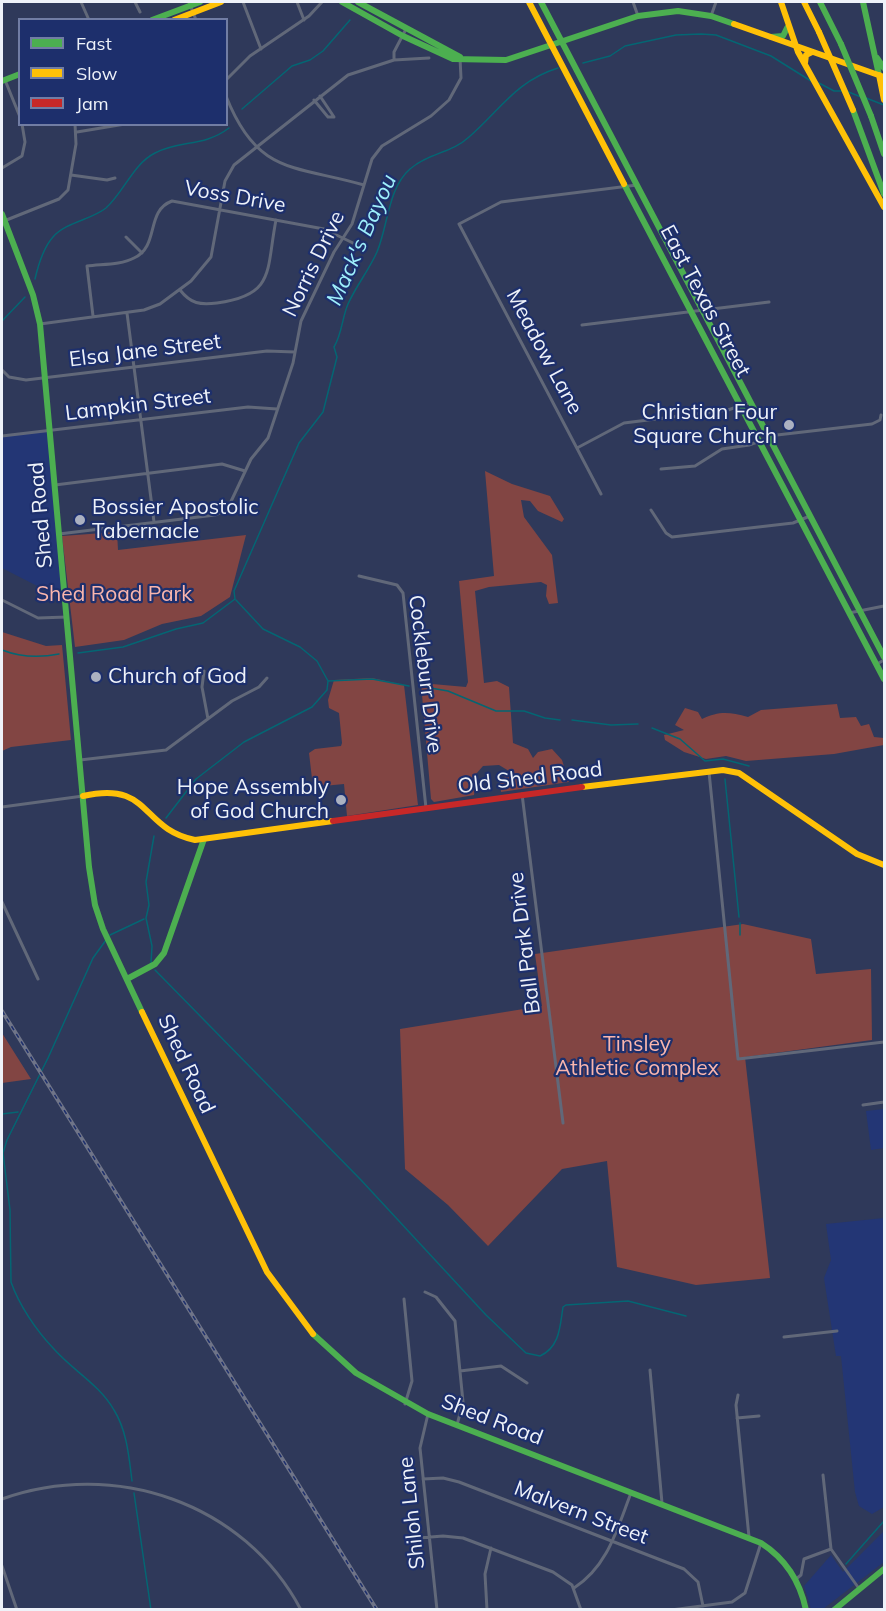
<!DOCTYPE html>
<style>
body{margin:0}
#map{position:relative;width:886px;height:1611px;overflow:hidden;background:#2f395a;font-family:Mulish,sans-serif}
canvas{display:block}
.frame{position:absolute;inset:0;border:3px solid #eef2f9;pointer-events:none}
.legend{position:absolute;left:18px;top:18px;width:210px;height:108px;box-sizing:border-box;background:#1d2f6c;border:2px solid #717da4;margin:0;padding:8px 10px;list-style:none;font-size:18px;color:#eef2f9}
.legend li{display:flex;align-items:center;gap:12px;height:30px}
.legend b{width:30px;border:2px solid #717da4}
</style>
<div id="map">
<canvas width="886" height="1611"></canvas>
<div class="frame"></div>
<ul class="legend">
<li><b style="height:8px;background:#4caf50"></b>Fast</li>
<li><b style="height:8px;background:#ffc107"></b>Slow</li>
<li><b style="height:8px;background:#c62828"></b>Jam</li>
</ul>
</div>
<script>
const context = document.querySelector('canvas').getContext('2d');
context.lineJoin = 'round';
function paint(path, color) {
  context.fillStyle = color;
  context.fill(path, 'evenodd');
}
function strokePath(path, color, width, dash) {
  context.strokeStyle = color;
  context.lineWidth = width;
  context.lineCap = dash ? 'butt' : 'round';
  context.setLineDash(dash || []);
  context.stroke(path);
}
function write(font, color, halo, rows, align = 'center') {
  context.font = font + ' Mulish,sans-serif';
  context.lineWidth = 4.5;
  context.setLineDash([]);
  context.textBaseline = 'middle';
  context.strokeStyle = halo;
  context.fillStyle = color;
  for (const [text, x, y, turn = 0] of rows) {
    context.save();
    context.translate(x, y);
    context.rotate((+turn || 0) * Math.PI / 180);
    context.textAlign = isNaN(turn) ? turn : align;
    if (halo) context.strokeText(text, 0, 0);
    context.fillText(text, 0, 0);
    context.restore();
  }
}
paint(new Path2D(`
 M 49,431 L 64,589 L 47,591 L 2,568 L 2,436 Z
 M 884,1109 L 884,1148 L 871,1150 L 866,1111 Z
 M 884,1218 L 884,1507 L 872,1514 L 859,1506 L 855,1492 L 841,1356 L 836,1356 L 824,1278 L 831,1260 L 826,1224 Z
 M 884,1531 L 884,1562 L 823,1609 L 811,1609 L 804,1586 L 831,1555 L 843,1572 Z`), '#233675');
paint(new Path2D(`
 M 485,471 L 512,484 L 550,496 L 564,519 L 562,522 L 538,511 L 530,501 L 521,500 L 524,517 L 552,555 L 558,603 L 549,604 L 546,596 L 547,585 L 541,582 L 489,587 L 475,591 L 484,683 L 497,681 L 509,687 L 513,743 L 528,749 L 533,758 L 538,752 L 552,749 L 562,760 L 569,782 L 501,792 L 500,783 L 509,771 L 499,765 L 483,766 L 476,774 L 474,795 L 434,802 L 431,799 L 421,683 L 466,687 L 468,682 L 459,581 L 494,576 Z
 M 117,532 L 118,550 L 246,535 L 230,597 L 201,616 L 162,624 L 124,640 L 75,647 L 62,536 Z
 M 2,632 L 46,646 L 62,645 L 71,740 L 11,747 L 2,751 Z
 M 372,678 L 404,685 L 418,805 L 347,816 L 344,784 L 313,787 L 309,753 L 315,749 L 341,746 L 342,743 L 339,713 L 329,708 L 328,700 L 334,680 Z
 M 837,704 L 840,718 L 856,717 L 861,726 L 869,724 L 874,737 L 884,738 L 884,745 L 834,754 L 746,761 L 726,756 L 706,759 L 684,752 L 665,740 L 664,735 L 684,730 L 675,725 L 685,708 L 698,712 L 702,719 C 719,711 729,712 748,717 L 761,710 Z
 M 743,924 L 811,939 L 816,974 L 871,969 L 872,1040 L 745,1057 L 770,1278 L 696,1285 L 617,1267 L 607,1161 L 562,1169 L 488,1246 L 448,1205 L 405,1169 L 400,1029 L 542,1006 L 535,954 Z
 M 2,1032 L 2,1033 L 31,1079 L 2,1083 Z`), '#824543');
strokePath(new Path2D(`
 M 583,63 L 610,56 L 625,46 L 676,35 L 701,34 L 716,35 L 771,56 L 811,81
 M 819,83 L 834,91 L 842,91
 M 846,91 L 861,97
 M 866,98 L 884,105
 M 242,109 L 292,66 L 310,60 L 323,51 L 350,20
 M 35,279 C 38,266 44,247 53,237 C 66,222 91,220 106,208 C 124,192 133,164 155,153 C 180,140 204,147 229,128
 M 2,321 L 25,297
 M 2,650 C 20,657 39,658 59,654
 M 78,653 L 123,647 L 176,629 L 203,623 L 235,599 L 234,591 L 299,443 L 323,412 L 337,357 L 334,347 C 342,334 342,318 348,304 C 356,286 369,270 377,252 C 388,226 388,188 410,169 C 428,153 452,153 469,137 C 501,109 516,81 558,68
 M 328,681 L 372,679 L 409,686
 M 419,686 L 448,691 L 496,711 L 524,711 L 545,718 L 560,720
 M 572,720 L 611,725 L 638,724
 M 652,728 L 680,739 L 705,761 L 723,759 L 749,766
 M 725,779 L 739,917
 M 166,818 L 196,779 L 244,742 L 312,707 L 327,690 L 328,681 L 317,661 L 300,647 L 263,629 L 236,600
 M 740,923 L 740,935
 M 110,935 L 144,919
 M 106,940 L 93,958 L 48,1058 L 7,1140 L 3,1153 L 10,1210 L 11,1282 C 19,1305 36,1330 53,1348 C 72,1370 99,1384 114,1410 C 127,1431 129,1457 132,1481
 M 151,963 L 152,946 L 146,918 L 149,905 L 146,882 L 154,836
 M 155,970 L 361,1180 L 486,1315 L 526,1353 L 540,1356 C 560,1347 560,1326 563,1307 L 566,1305 L 628,1301 L 686,1316
 M 2,1114 L 18,1112
 M 134,1493 L 151,1610
 M 846,1564 L 884,1521`), '#046673', 1.5);
strokePath(new Path2D(`
 M 81,2 L 89,20
 M 135,2 L 140,12
 M 189,2 L 196,20
 M 243,2 L 261,49
 M 297,2 L 304,20
 M 633,2 L 638,16
 M 711,16 L 716,2
 M 394,60 L 394,52 L 406,29
 M 5,80 L 20,117
 M 226,80 L 250,56 L 309,16 L 322,2
 M 226,96 C 257,175 294,165 364,185
 M 314,100 L 328,117 L 334,117 L 320,96
 M 77,132 L 125,124
 M 2,168 L 22,156 L 25,142 L 22,124
 M 71,175 L 107,180 L 115,178
 M 4,221 L 59,199 L 68,190 L 76,144 L 75,124
 M 126,237 L 142,253
 M 180,290 C 191,304 200,305 217,303 C 276,295 266,270 276,220
 M 127,313 L 154,522
 M 93,316 L 87,266 C 102,264 121,265 134,258 C 160,246 145,211 172,201 L 324,229 L 353,243
 M 40,324 L 144,310 L 160,304 L 191,281 L 211,257 L 225,181 L 234,165 L 348,75 L 394,60 L 429,58
 M 582,325 L 769,302
 M 2,370 L 9,377 L 26,380 L 267,351 L 295,352
 M 2,436 L 248,407 L 277,409
 M 577,448 L 624,423 L 728,410 L 751,402
 M 661,469 L 695,466 L 722,449 L 749,445 L 777,435 L 872,424 L 880,420 L 881,415
 M 55,485 L 222,464 L 245,471
 M 601,494 L 459,224 L 501,202 L 637,185
 M 651,510 L 666,533 L 672,537 L 793,523 L 810,516
 M 59,534 L 215,515 L 227,510 L 251,459 L 268,438 L 293,363 L 301,321 L 334,252 L 352,224 L 372,159 L 382,146 L 431,116 L 449,100 L 461,78 L 460,58
 M 359,576 L 397,585 L 403,593 L 426,808
 M 2,600 L 38,618 L 67,617
 M 849,613 L 884,606
 M 877,664 L 884,660
 M 204,671 L 202,687 L 208,719
 M 80,760 L 166,750 L 232,701 L 259,687 L 267,678
 M 709,772 L 738,1059 L 884,1042
 M 522,794 L 563,1123
 M 2,807 L 83,796
 M 2,902 L 38,979
 M 863,1105 L 884,1102
 M 425,1292 L 436,1297 L 455,1321 L 463,1402 L 457,1425
 M 404,1299 L 412,1381 L 405,1404
 M 784,1337 L 837,1331
 M 650,1370 L 662,1503
 M 460,1371 L 501,1366 L 527,1383
 M 738,1395 L 736,1405 L 749,1537
 M 428,1414 L 420,1448 L 437,1610
 M 737,1418 L 759,1416
 M 823,1475 L 831,1549 L 860,1590
 M 423,1479 L 443,1478 L 459,1482 L 684,1569 L 698,1582 L 703,1606
 M 2,1499 C 114,1459 244,1502 301,1610
 M 407,1539 L 443,1536 L 463,1538 L 553,1572 L 572,1585 L 581,1610
 M 2,1566 L 17,1610
 M 796,1579 L 801,1575 L 804,1559 L 831,1549
 M 574,1588 C 608,1566 617,1529 631,1493
 M 487,1610 L 485,1574 L 491,1548
 M 671,1610 L 732,1602 L 745,1593 L 761,1543`), '#616879', 3);
strokePath(new Path2D(`
 M 342,2 L 403,36 L 453,59 L 506,60 L 638,16 L 678,11 L 711,16 L 734,24
 M 358,2 L 460,57
 M 541,2 L 884,657
 M 820,2 L 841,44
 M 863,2 L 879,75
 M 152,20 L 200,2
 M 771,37 L 783,36 L 787,28
 M 877,58 L 884,68
 M 2,81 L 20,74
 M 853,110 L 884,194
 M 871,116 L 884,154
 M 624,184 L 884,679
 M 2,214 L 33,295 L 40,324 L 89,867 L 95,905 L 103,929 L 142,1012
 M 127,979 L 155,964 L 164,953 L 204,839
 M 313,1334 L 356,1373 L 428,1414 L 761,1543 C 786,1559 800,1581 806,1610
 M 834,1610 L 884,1569`), '#4caf50', 6);
strokePath(new Path2D(`
 M 529,2 L 624,184
 M 781,2 L 798,52 L 884,207
 M 804,2 L 819,32
 M 174,20 L 221,2
 M 734,24 L 884,77
 M 805,63 L 806,55 L 812,52
 M 879,75 L 884,100
 M 582,787 L 723,770 L 739,773 L 857,854 L 884,865
 M 83,796 C 151,780 140,829 195,840 L 333,821
 M 142,1012 L 267,1272 L 313,1334`), '#ffc107', 6);
strokePath(new Path2D(`
 M 333,821 L 582,787`), '#c62828', 6);
const rail = new Path2D(`
 M 2,1011 L 377,1610`);
strokePath(rail, '#6f7488', 4);
strokePath(rail, '#1d2f6c', 1.5, [4.5]);
strokePath(new Path2D(`
 M 841,44 L 871,116`), '#4caf50', 6);
strokePath(new Path2D(`
 M 819,32 L 853,110`), '#ffc107', 6);
for (const [x, y, r, color] of [
 [789,425,6,"#abb1c1"],
 [80,520,6,"#abb1c1"],
 [96,677,6,"#abb1c1"],
 [341,800,6,"#abb1c1"]
]) {
  const dot = new Path2D();
  dot.arc(x, y, r, 0, 2 * Math.PI);
  context.fillStyle = color;
  context.fill(dot);
  strokePath(dot, '#1d2f6c', 2);
}
write('21px', '#eef2f9', '#1d2f6c', [
 ["Voss Drive",235,197,10],
 ["Norris Drive",314,264,-64],
 ["East Texas Street",705,301,62],
 ["Elsa Jane Street",145,351,-7],
 ["Meadow Lane",544,352,62],
 ["Lampkin Street",138,405,-7],
 ["Shed Road",41,515,-95],
 ["Cockleburr Drive",425,674,83],
 ["Old Shed Road",530,778,-7],
 ["Ball Park Drive",525,943,-97],
 ["Shed Road",186,1064,65],
 ["Shed Road",492,1420,21],
 ["Shiloh Lane",412,1513,-96],
 ["Malvern Street",581,1513,21]
]);
write('21px', '#eef2f9', '#1d2f6c', [
 ["Christian Four",777,413],
 ["Square Church",777,437],
 ["Bossier Apostolic",92,508,"left"],
 ["Tabernacle",92,532,"left"],
 ["Church of God",108,677,"left"],
 ["Hope Assembly",329,788],
 ["of God Church",329,812]
], 'right');
write('21px', '#fab6ad', '#1d2f6c', [
 ["Shed Road Park",114,595],
 ["Tinsley",637,1045],
 ["Athletic Complex",637,1069]
]);
write('italic 22px', '#9eeffb', '#1d2f6c', [
 ["Mack's Bayou",362,240,-66]
]);
</script>
